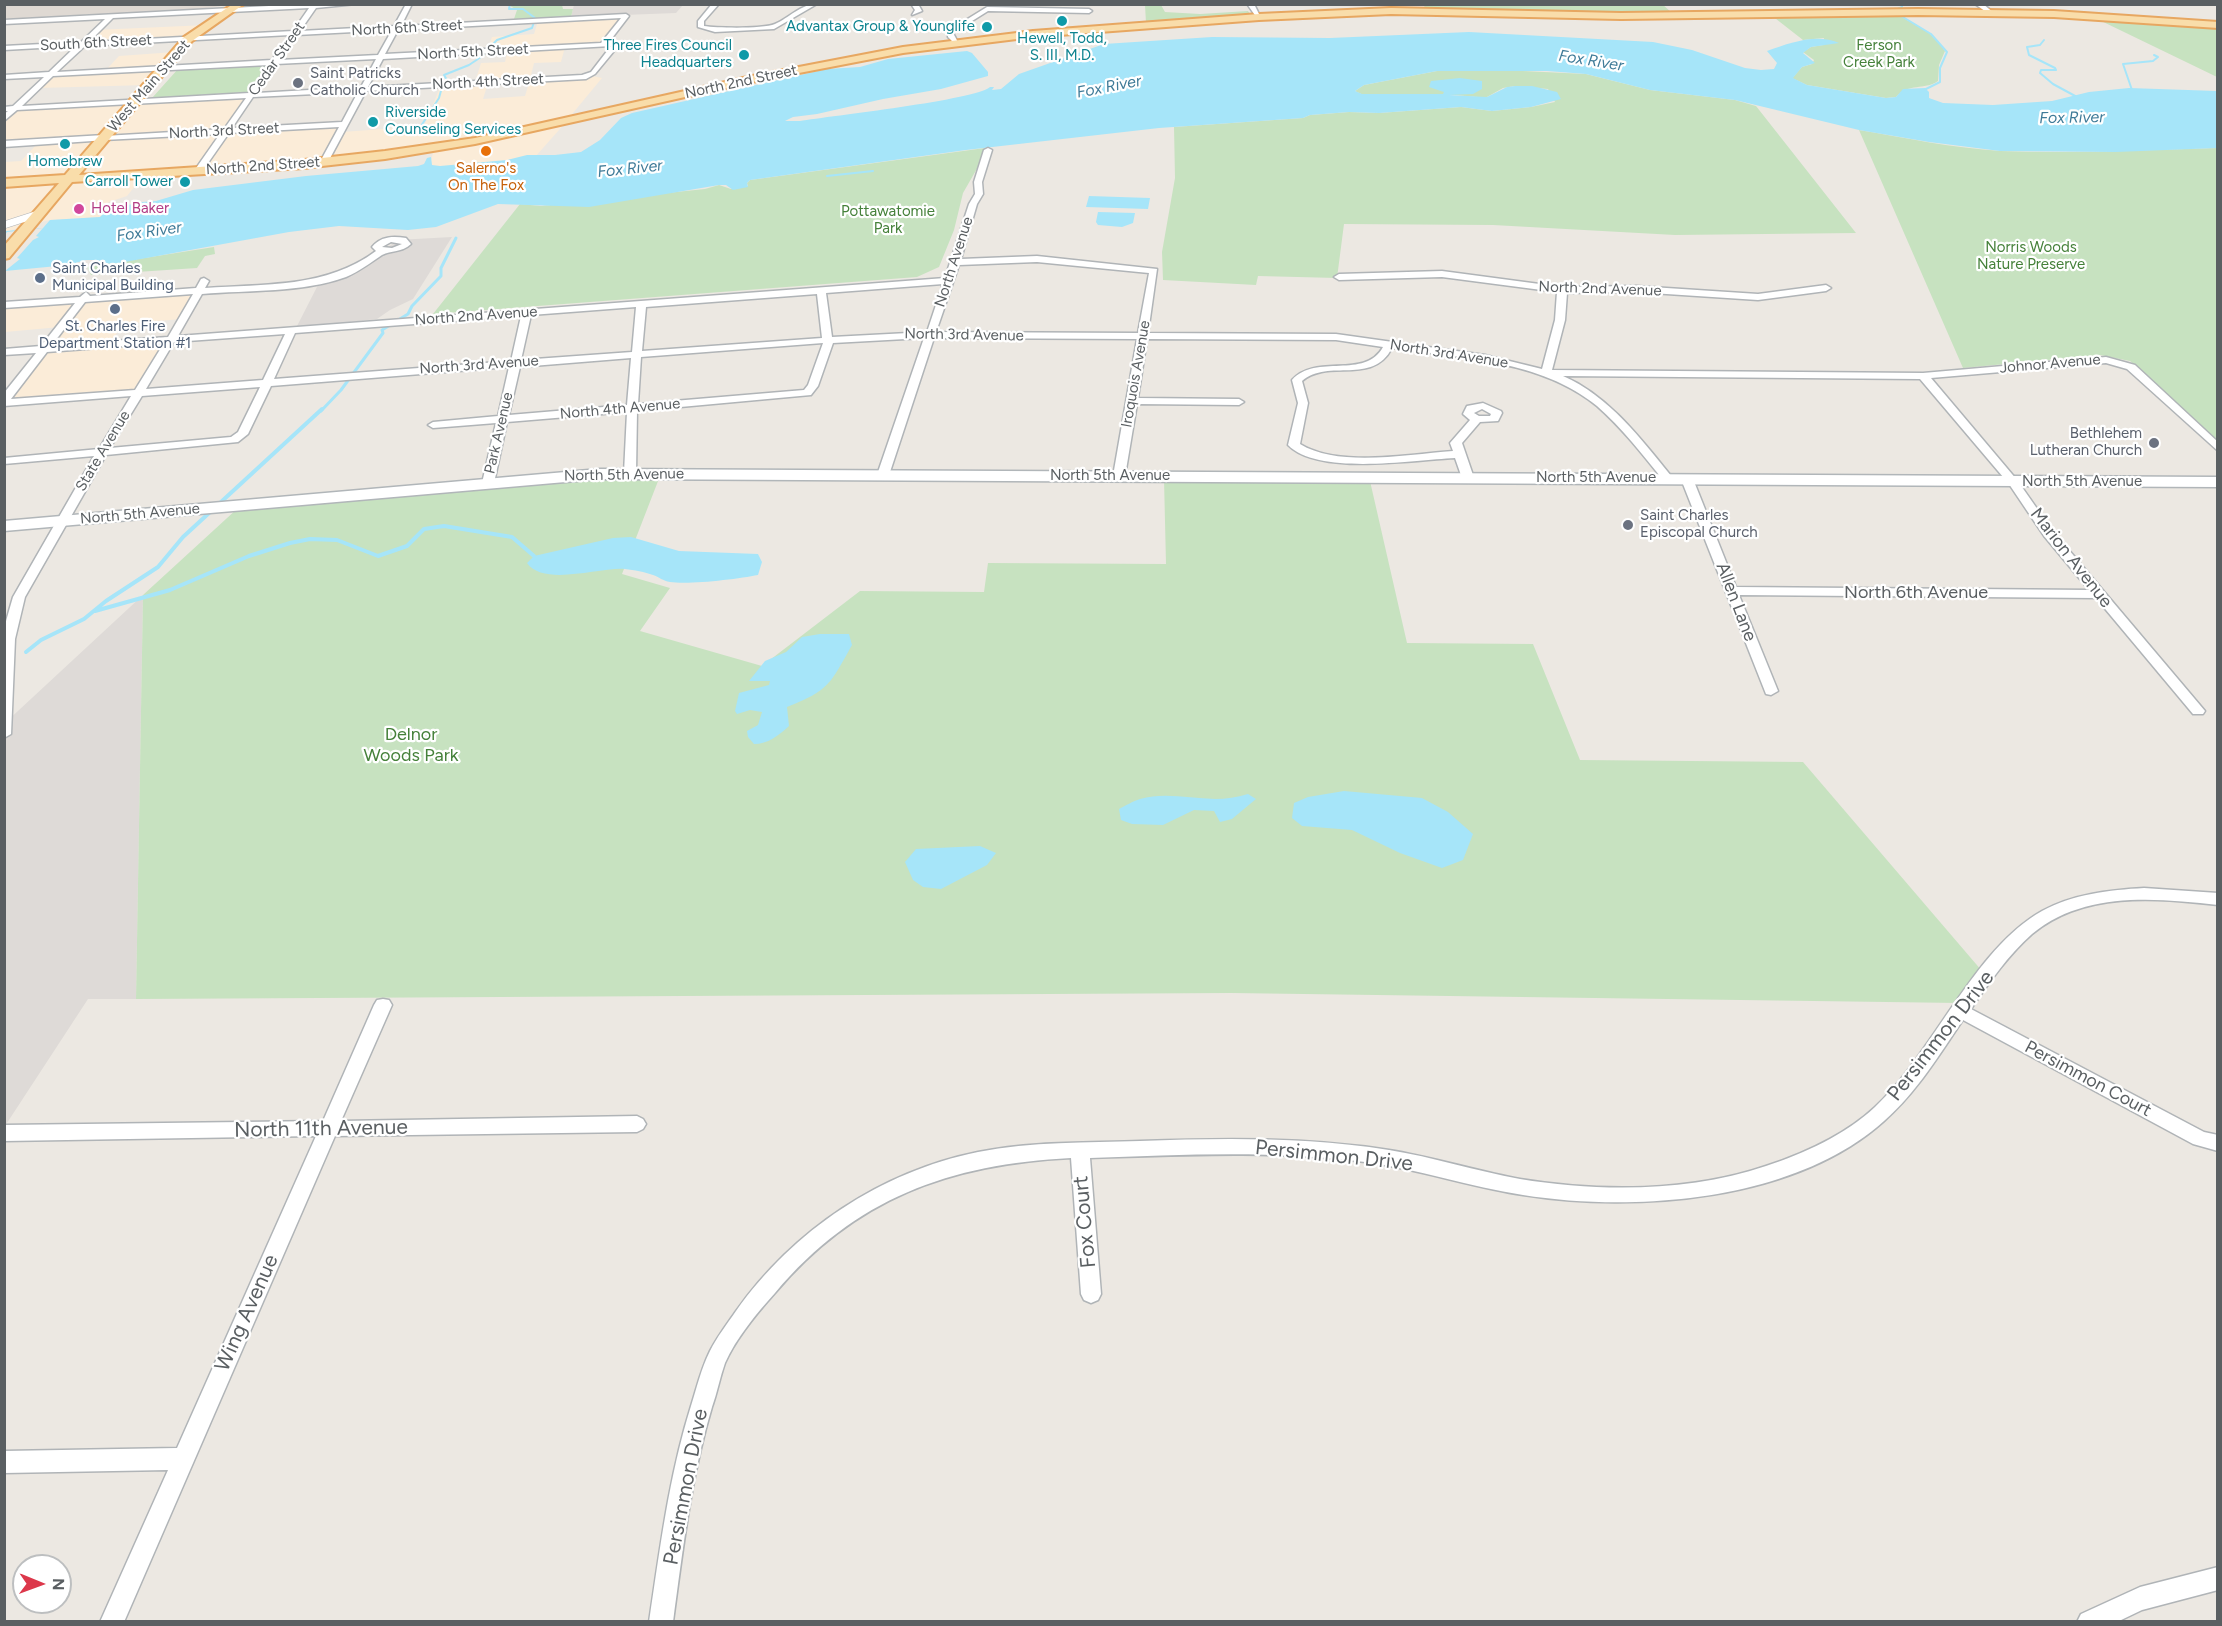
<!DOCTYPE html>
<style>
body{margin:0}
#map{position:relative;width:2222px;height:1626px;overflow:hidden;background:#ece8e2;font-family:Figtree,sans-serif}
canvas{display:block}
.frame{position:absolute;inset:0;border:6px solid #5a5f62;pointer-events:none}
.north{position:absolute;left:12px;top:1554px;width:60px;height:60px;box-sizing:border-box;background:#fff;border:2px solid #bdbfc0;border-radius:50%;rotate:91deg;font-size:16px;font-weight:700;line-height:24px;text-align:center;color:#5a5f62}
.north::after{content:'';display:block;margin:auto;width:21px;height:27px;background:#dc384b;clip-path:polygon(50% 0,100% 100%,50% 72%,0 100%)}
</style>
<div id="map">
<canvas width="2222" height="1626"></canvas>
<div class="frame"></div>
<div class="north">N</div>
</div>
<script>
const context = document.querySelector('canvas').getContext('2d');
context.lineJoin = 'round';
function paint(path, color) {
  context.fillStyle = color;
  context.fill(path, 'evenodd');
}
function strokePath(path, color, width, dash) {
  context.strokeStyle = color;
  context.lineWidth = width;
  context.lineCap = dash ? 'butt' : 'round';
  context.setLineDash(dash || []);
  context.stroke(path);
}
function write(font, color, halo, rows, align = 'center') {
  context.font = font + ' Figtree,sans-serif';
  context.lineWidth = 4.5;
  context.setLineDash([]);
  context.textBaseline = 'middle';
  context.strokeStyle = halo;
  context.fillStyle = color;
  for (const [text, x, y, turn = 0] of rows) {
    context.save();
    context.translate(x, y);
    context.rotate((+turn || 0) * Math.PI / 180);
    context.textAlign = isNaN(turn) ? turn : align;
    if (halo) context.strokeText(text, 0, 0);
    context.fillText(text, 0, 0);
    context.restore();
  }
}
paint(new Path2D(`
 M 624,17 L 602,45 L 565,47 L 561,62 L 534,63 L 530,79 L 475,82 L 481,63 L 505,62 L 508,50 L 487,51 L 492,37 L 534,34 L 538,21 Z
 M 207,25 L 187,38 L 82,43 L 95,30 Z
 M 175,52 L 147,85 L 39,88 L 51,75 L 105,71 L 119,56 Z
 M 592,76 L 602,78 L 568,119 L 482,139 L 327,161 L 342,132 L 424,126 L 441,85 L 488,83 L 483,99 L 525,96 L 530,80 Z
 M 250,95 L 225,130 L 107,137 L 135,102 Z
 M 131,102 L 102,138 L 5,143 L 5,120 L 16,108 Z
 M 567,121 L 535,157 L 429,170 L 434,148 Z
 M 343,125 L 322,162 L 201,170 L 228,131 Z
 M 224,132 L 197,171 L 144,175 L 127,196 L 109,202 L 102,209 L 108,209 L 100,217 L 50,220 L 33,224 L 106,139 Z
 M 101,139 L 67,178 L 5,182 L 5,162 L 21,161 L 38,143 Z
 M 65,179 L 26,226 L 5,232 L 5,183 Z
 M 197,292 L 182,319 L 123,324 L 110,343 L 168,340 L 136,392 L 6,402 L 84,300 Z
 M 80,300 L 60,327 L 5,332 L 5,306 Z`), '#fbecd8');
paint(new Path2D(`
 M 574,5 L 683,5 L 676,13 L 571,17 Z
 M 452,237 L 413,299 L 390,310 L 377,319 L 296,328 L 318,285 L 363,268 L 397,240 Z
 M 143,595 L 136,999 L 88,999 L 5,1126 L 5,723 Z`), '#dedad7');
paint(new Path2D(`
 M 4,5 L 228,5 L 200,9 L 5,19 Z`), '#dfd9d3');
paint(new Path2D(`
 M 507,4 L 562,5 L 563,9 L 573,9 L 571,17 L 514,19 L 517,10 Z
 M 1426,4 L 1662,4 L 1672,13 L 1593,14 L 1422,10 Z
 M 1145,5 L 1161,5 L 1165,12 L 1200,14 L 1248,11 L 1250,14 L 1146,23 Z
 M 1894,13 C 1912,23 1935,32 1945,51 L 1939,65 L 1938,81 C 1923,91 1910,82 1896,97 L 1886,98 L 1807,85 L 1792,78 L 1802,67 L 1812,64 L 1814,60 L 1803,52 L 1811,47 L 1823,45 L 1824,38 L 1803,40 L 1771,15 Z
 M 2093,17 L 2217,26 L 2217,77 Z
 M 263,65 L 267,66 L 248,92 L 152,98 L 178,69 Z
 M 1502,70 L 1586,74 L 1650,90 L 1735,100 L 1756,106 L 1856,233 L 1675,235 L 1493,225 L 1344,224 L 1337,278 L 1258,276 L 1256,285 L 1163,280 L 1162,252 L 1175,178 L 1174,127 L 1303,118 L 1310,115 L 1349,112 L 1379,113 L 1461,107 L 1492,111 L 1531,107 L 1555,102 L 1548,89 L 1515,86 L 1503,88 L 1487,97 L 1477,97 L 1443,94 L 1361,94 L 1355,91 L 1364,85 L 1437,71 Z
 M 1859,130 C 1906,138 1953,148 2001,151 C 2073,154 2146,150 2217,148 L 2217,440 L 2130,361 L 2100,355 L 1963,368 Z
 M 985,148 L 986,153 L 963,193 L 954,230 L 939,267 L 917,277 L 433,314 L 520,204 L 541,206 L 705,189 L 719,185 L 731,189 L 748,186 L 747,183 L 750,180 Z
 M 214,247 L 215,254 L 205,256 L 197,268 L 91,275 L 87,267 Z
 M 660,476 L 622,574 L 670,588 L 640,631 L 762,666 L 860,591 L 984,592 L 988,563 L 1166,564 L 1164,479 L 1370,481 L 1407,643 L 1533,644 L 1580,760 L 1803,762 L 1982,971 L 1959,1003 L 1231,993 L 136,999 L 143,595 L 238,508 L 574,477 Z`), '#c7e2c0');
paint(new Path2D(`
 M 1469,32 L 1653,42 L 1692,50 L 1745,68 L 1761,70 L 1774,69 L 1777,63 L 1767,51 C 1790,43 1816,33 1839,43 L 1811,47 L 1803,53 L 1815,63 L 1802,67 L 1793,78 L 1807,85 L 1886,98 L 1896,97 L 1903,89 L 1925,88 L 1929,92 L 1929,98 L 1943,103 L 1993,105 L 2052,101 L 2089,92 L 2129,88 L 2217,91 L 2217,148 L 2116,152 L 2000,151 L 1929,142 L 1859,130 L 1735,100 L 1650,90 L 1586,74 L 1547,71 L 1437,71 L 1364,85 L 1355,91 L 1362,94 L 1443,94 L 1444,92 L 1429,87 L 1431,81 L 1460,78 L 1482,81 L 1482,89 L 1473,94 L 1449,95 L 1487,97 L 1507,87 L 1515,86 L 1532,86 L 1557,92 L 1561,99 L 1531,107 L 1492,111 L 1461,107 L 1379,113 L 1349,112 L 1310,115 L 1303,118 L 1159,128 L 966,150 L 750,180 L 747,183 L 748,187 L 733,190 L 726,185 L 719,185 L 589,207 L 498,204 L 436,227 L 408,230 L 339,226 L 289,232 L 119,263 L 100,264 L 97,260 L 86,260 L 68,265 L 5,271 L 6,231 L 43,228 L 50,220 L 100,217 L 108,209 L 143,202 L 156,201 L 193,190 L 306,176 L 418,166 L 424,164 L 427,158 L 431,157 L 432,165 L 440,166 L 507,160 L 527,155 L 555,155 L 581,152 L 600,140 L 621,118 L 632,113 L 827,69 L 860,67 L 888,59 L 967,51 L 972,53 L 988,72 L 988,76 L 941,89 L 883,99 L 817,114 L 793,117 L 785,121 L 800,121 C 830,116 976,100 990,87 L 994,87 L 992,90 L 1001,89 L 1019,74 L 1104,44 L 1212,37 L 1330,38 Z
 M 1089,196 L 1150,198 L 1148,209 L 1086,207 Z
 M 1098,212 L 1135,213 L 1133,223 L 1122,227 L 1098,225 L 1096,222 Z
 M 631,537 L 679,551 L 758,554 L 762,562 L 758,575 C 738,579 689,585 670,582 C 663,581 659,577 653,575 C 645,572 634,570 625,569 C 600,567 544,587 527,563 L 534,556 L 613,538 Z
 M 820,634 L 849,634 L 852,645 C 830,684 830,690 787,707 L 789,726 C 778,736 768,744 754,744 L 748,737 L 747,731 L 758,725 L 762,712 L 750,710 L 737,714 L 735,711 L 739,693 L 769,685 L 770,681 L 749,681 L 765,661 L 786,652 L 802,637 Z
 M 1344,791 L 1422,798 L 1448,812 L 1473,834 L 1463,860 L 1442,868 L 1400,853 L 1352,830 L 1302,826 L 1292,818 L 1294,803 L 1308,797 Z
 M 1248,794 L 1256,799 L 1232,819 L 1220,822 L 1214,811 L 1194,810 L 1163,825 L 1132,824 L 1121,820 L 1119,809 C 1125,806 1133,801 1140,799 C 1176,789 1209,807 1248,794 Z
 M 980,846 L 996,853 L 987,865 L 941,889 L 923,887 L 913,880 L 905,862 L 916,849 Z`), '#a6e5f9');
paint(new Path2D(`
 M 43,228 L 36,236 L 39,237 L 33,240 L 17,258 L 20,259 L 5,271 L 5,235 L 7,232 Z`), '#ece8e2');
strokePath(new Path2D(`
 M 510,4 L 509,9 L 523,9 L 535,18
 M 1902,4 L 1902,7 L 1893,11 L 1931,34 L 1947,52 L 1940,68 L 1940,82 L 1920,92
 M 2044,40 L 2040,45 L 2027,47 L 2029,55 L 2055,68 L 2056,70 L 2041,70 L 2040,73 L 2053,84 L 2077,97
 M 489,48 L 497,40 L 532,28 L 534,22
 M 447,80 L 444,75 L 469,65 L 484,55
 M 2132,90 L 2123,64 L 2153,61 L 2158,57 L 2154,55
 M 421,126 L 439,98 L 442,87
 M 827,176 L 873,171`), '#a6e5f9', 2);
strokePath(new Path2D(`
 M 321,411 L 341,390 L 383,333 L 382,330 L 408,314 L 412,306 L 441,276 L 441,268 L 456,238`), '#a6e5f9', 3);
strokePath(new Path2D(`
 M 95,611 L 170,590 L 249,556 L 290,543 L 310,539 L 337,540 L 378,556 L 407,546 L 424,529 L 444,526 L 512,537 L 534,556
 M 26,652 L 41,640 L 84,619 L 106,601 L 158,567 L 183,537 L 322,409`), '#a6e5f9', 4);
const pedestrian = new Path2D(`
 M 4,225 L 38,214`);
const minor = new Path2D(`
 M 307,4 L 356,4 L 316,8 L 300,31 L 394,26 L 406,4 L 412,4 L 401,26 L 626,14 L 629,16 L 609,42 L 619,43 L 619,45 L 595,74 L 586,79 L 366,91 L 328,162 L 324,164 L 320,162 L 339,127 L 229,133 L 201,173 L 198,173 L 194,171 L 220,134 L 104,140 L 100,138 L 104,136 L 224,129 L 246,98 L 17,110 L 4,121 L 4,114 L 8,111 L 4,111 L 4,107 L 13,106 L 44,77 L 4,79 L 4,75 L 49,72 L 76,46 L 4,50 L 4,46 L 81,42 L 105,19 L 4,24 L 4,20 ZM 309,8 L 293,31 L 89,42 L 113,18 ZM 621,18 L 601,43 L 385,54 L 398,30 ZM 392,30 L 378,55 L 279,60 L 297,35 ZM 290,35 L 272,60 L 57,72 L 85,46 ZM 611,46 L 591,72 L 582,75 L 368,87 L 383,59 ZM 376,59 L 361,87 L 257,93 L 276,64 ZM 269,65 L 249,93 L 22,106 L 53,76 ZM 358,92 L 342,122 L 232,128 L 253,97 Z
 M 712,4 L 719,4 L 704,21 L 704,26 C 717,28 763,29 775,24 C 789,18 801,4 817,4 L 774,29 L 715,32 L 698,27 L 698,21 Z
 M 911,4 L 918,4 L 922,11 L 912,15 L 915,10 Z
 M 1247,4 L 1254,4 L 1261,18 L 1257,18 Z
 M 1975,4 L 1983,4 L 1994,13 L 1989,14 Z
 M 987,7 L 1089,9 L 1092,11 L 1089,13 L 988,11 L 953,33 L 959,44 L 955,44 L 948,37 L 948,31 Z
 M 988,148 L 992,150 L 982,182 L 983,194 L 977,204 L 961,259 L 1037,256 L 1157,269 L 1148,333 L 1336,334 L 1485,355 L 1542,369 L 1555,320 L 1557,292 L 1442,277 L 1339,280 L 1334,277 L 1339,274 L 1442,271 L 1562,287 L 1636,286 L 1758,294 L 1826,285 L 1831,288 L 1826,291 L 1758,300 L 1636,292 L 1567,293 L 1565,320 L 1552,370 L 1923,373 L 2106,357 L 2135,365 L 2218,442 L 2218,451 L 2127,369 L 2106,363 L 1931,378 L 2017,480 L 2052,530 L 2205,711 L 2203,714 L 2193,714 L 2096,598 L 1739,595 L 1778,691 L 1771,695 L 1766,694 L 1681,479 L 1683,477 L 1691,477 L 1693,479 L 1736,587 L 2089,590 L 2044,536 L 2009,484 L 1920,379 L 1563,376 C 1609,396 1641,439 1672,477 L 1672,481 L 1664,481 C 1643,455 1622,428 1597,406 C 1541,360 1460,358 1392,348 C 1372,386 1329,358 1302,381 L 1308,403 L 1300,444 C 1339,468 1408,454 1453,451 L 1450,443 L 1470,420 L 1463,414 L 1467,406 L 1483,403 L 1501,411 L 1502,413 L 1498,421 L 1480,422 L 1462,443 L 1474,478 L 1468,481 L 1462,478 L 1455,458 C 1414,460 1318,476 1288,445 L 1298,403 L 1292,380 C 1316,353 1365,380 1383,347 L 1336,340 L 1147,339 L 1138,398 L 1239,399 L 1244,402 L 1239,405 L 1137,404 L 1125,476 L 1119,479 L 1113,476 L 1137,339 L 934,338 L 889,475 L 883,478 L 877,475 L 924,338 L 833,343 L 818,386 L 811,395 L 637,411 L 636,473 L 630,476 L 624,473 L 627,412 L 507,422 L 494,483 L 492,485 L 484,485 L 482,483 L 496,423 L 433,428 L 428,425 L 433,422 L 498,416 L 509,367 L 271,386 L 248,434 L 238,442 L 106,455 L 25,597 L 15,639 L 11,734 L 4,738 L 4,628 L 13,597 L 94,456 L 4,464 L 4,458 L 99,449 L 131,396 L 4,406 L 4,393 L 36,353 L 4,355 L 4,349 L 41,346 L 75,303 L 4,308 L 4,302 L 80,297 L 86,292 L 90,296 L 196,288 L 201,279 L 204,278 L 209,281 L 205,288 C 264,284 327,288 376,251 L 372,247 C 381,236 393,236 406,238 L 411,244 C 402,253 391,250 382,255 C 370,263 360,271 346,277 C 302,293 249,290 202,294 L 178,336 L 945,278 L 969,204 L 975,194 L 974,182 L 984,150 ZM 391,242 L 402,244 L 392,248 L 382,247 ZM 1037,262 L 1149,273 L 1138,333 L 936,332 L 959,265 ZM 943,284 L 927,332 L 832,337 L 826,293 ZM 193,294 L 168,337 L 52,345 L 85,302 ZM 817,294 L 822,338 L 642,351 L 646,307 ZM 636,307 L 632,352 L 521,360 L 531,315 ZM 521,316 L 511,361 L 274,379 L 295,333 ZM 285,334 L 263,380 L 146,389 L 174,342 ZM 164,343 L 135,390 L 11,399 L 47,352 ZM 823,343 L 808,385 L 804,390 L 638,404 L 641,357 ZM 631,358 L 627,405 L 509,415 L 520,367 ZM 260,387 L 238,432 L 231,437 L 110,448 L 142,396 ZM 1482,409 L 1491,414 L 1490,416 L 1479,416 L 1474,413 Z
 M 2144,888 L 2218,893 L 2218,905 C 2155,898 2084,891 2032,934 C 2008,955 1989,983 1971,1009 L 2204,1132 L 2218,1135 L 2218,1151 L 2193,1144 L 1963,1020 C 1939,1055 1917,1092 1884,1121 C 1795,1201 1636,1213 1523,1195 C 1470,1187 1419,1169 1365,1162 C 1273,1150 1182,1155 1090,1158 L 1101,1294 L 1098,1300 L 1091,1303 L 1084,1300 L 1081,1294 L 1071,1158 C 950,1164 855,1198 775,1293 C 757,1313 736,1338 725,1363 C 720,1377 717,1393 712,1407 C 691,1477 683,1549 673,1622 L 649,1622 C 660,1549 669,1476 691,1406 C 697,1387 701,1369 710,1351 C 717,1337 727,1324 736,1311 C 794,1230 880,1172 978,1152 C 1032,1141 1086,1143 1140,1141 C 1224,1138 1307,1137 1389,1150 C 1433,1157 1476,1171 1520,1179 C 1599,1192 1690,1192 1766,1166 C 1805,1153 1845,1135 1875,1107 C 1934,1052 1973,950 2042,911 C 2073,894 2109,890 2144,888 Z
 M 383,999 L 389,1000 L 392,1005 L 341,1121 L 637,1116 L 643,1119 L 646,1124 L 643,1129 L 637,1132 L 335,1136 L 124,1622 L 100,1622 L 168,1470 L 4,1473 L 4,1451 L 177,1448 L 316,1136 L 4,1141 L 4,1125 L 323,1121 L 374,1005 L 377,1000 Z
 M 2218,1567 L 2218,1590 L 2142,1610 L 2117,1622 L 2077,1622 L 2081,1614 L 2140,1587 Z`);
const tertiary = new Path2D(`
 M 104,135 L 109,138 L 107,140 L 4,147 L 4,141 Z`);
const secondary = new Path2D(`
 M 600,469 L 2218,477 L 2218,487 L 600,479 L 4,531 L 4,521 Z`);
const primary = new Path2D(`
 M 233,4 L 244,4 L 192,41 L 79,175 L 304,160 L 385,151 L 475,138 L 752,76 L 903,47 L 1033,31 L 1259,14 L 1391,8 L 1621,13 L 1918,9 L 2054,11 L 2218,22 L 2218,28 L 2054,17 L 1918,15 L 1621,19 L 1391,14 L 1259,20 L 1033,37 L 903,53 L 752,82 L 475,144 L 385,159 L 304,168 L 72,182 L 9,258 L 4,259 L 4,246 L 59,183 L 4,187 L 4,179 L 65,175 L 184,37 Z`);
strokePath(pedestrian, '#b0b4b7', 8);
strokePath(minor, '#b0b4b7', 3);
strokePath(tertiary, '#b0b4b7', 3);
strokePath(secondary, '#b1b6b9', 3);
strokePath(primary, '#e7a761', 4);
strokePath(pedestrian, '#fff', 7);
paint(minor, '#fff');
paint(tertiary, '#fff');
paint(secondary, '#fff');
paint(primary, '#f9ddaa');
for (const [x, y, r, color] of [
 [1062,21,6,"#0f9aa8"],
 [987,27,6,"#0f9aa8"],
 [744,55,6,"#0f9aa8"],
 [298,83,6,"#6b7280"],
 [373,122,6,"#0f9aa8"],
 [65,144,6,"#0f9aa8"],
 [486,151,6,"#e8710a"],
 [185,182,6,"#0f9aa8"],
 [79,209,6,"#d1479c"],
 [40,278,6,"#5c6f8a"],
 [115,309,6,"#5c6f8a"],
 [2154,443,6,"#6b7280"],
 [1628,525,6,"#6b7280"]
]) {
  const dot = new Path2D();
  dot.arc(x, y, r, 0, 2 * Math.PI);
  context.fillStyle = color;
  context.fill(dot);
  strokePath(dot, '#fff', 2);
}
write('15px', '#0d838f', '#fff', [
 ["Advantax Group & Younglife",975,27],
 ["Hewell, Todd,",1062,39,"center"],
 ["S. III, M.D.",1062,56,"center"],
 ["Three Fires Council",732,46],
 ["Headquarters",732,63],
 ["Riverside",385,113,"left"],
 ["Counseling Services",385,130,"left"],
 ["Homebrew",65,162,"center"],
 ["Carroll Tower",173,182]
], 'right');
write('15px', '#5a5f62', '#fff', [
 ["North 6th Street",407,28,-3],
 ["South 6th Street",96,43,-3],
 ["North 5th Street",473,52,-3],
 ["Cedar Street",277,59,-55],
 ["North 4th Street",488,82,-3],
 ["North 2nd Street",741,82,-12],
 ["West Main Street",149,86,-49],
 ["North 3rd Street",224,131,-3],
 ["North 2nd Street",263,166,-4],
 ["North Avenue",954,262,-72],
 ["North 2nd Avenue",1600,289,2],
 ["North 2nd Avenue",476,316,-4],
 ["North 3rd Avenue",964,335,1],
 ["North 3rd Avenue",1449,354,9],
 ["Johnor Avenue",2050,364,-5],
 ["North 3rd Avenue",479,365,-4],
 ["Iroquois Avenue",1136,374,-80],
 ["North 4th Avenue",620,409,-5],
 ["Park Avenue",499,433,-77],
 ["State Avenue",103,451,-59],
 ["North 5th Avenue",624,475,-1],
 ["North 5th Avenue",1110,476],
 ["North 5th Avenue",1596,478],
 ["North 5th Avenue",2082,482],
 ["North 5th Avenue",140,514,-5]
]);
write('15px', '#45813a', '#fff', [
 ["Ferson",1879,46],
 ["Creek Park",1879,63],
 ["Pottawatomie",888,212],
 ["Park",888,229],
 ["Norris Woods",2031,248],
 ["Nature Preserve",2031,265]
]);
write('15px', '#5b616d', '#fff', [
 ["Saint Patricks",310,74],
 ["Catholic Church",310,91],
 ["Bethlehem",2142,434,"right"],
 ["Lutheran Church",2142,451,"right"],
 ["Saint Charles",1640,516],
 ["Episcopal Church",1640,533]
], 'left');
write('15px', '#c56008', '#fff', [
 ["Salerno's",486,169],
 ["On The Fox",486,186]
]);
write('15px', '#b23c85', '#fff', [
 ["Hotel Baker",91,209]
], 'left');
write('15px', '#4e5e75', '#fff', [
 ["Saint Charles",52,269],
 ["Municipal Building",52,286],
 ["St. Charles Fire",115,327,"center"],
 ["Department Station #1",115,344,"center"]
], 'left');
write('italic 16px', '#3f7b98', '#fff', [
 ["Fox River",1591,61,9],
 ["Fox River",1109,87,-11],
 ["Fox River",2072,118,-1],
 ["Fox River",630,169,-6],
 ["Fox River",149,232,-8]
]);
write('18px', '#5a5f62', '#fff', [
 ["Marion Avenue",2071,558,52],
 ["North 6th Avenue",1916,593],
 ["Allen Lane",1736,602,69],
 ["Persimmon Court",2088,1079,28]
]);
write('18px', '#45813a', '#fff', [
 ["Delnor",411,735],
 ["Woods Park",411,756]
]);
write('21px', '#5a5f62', '#fff', [
 ["Persimmon Drive",1941,1036,-52],
 ["North 11th Avenue",321,1129,-1],
 ["Persimmon Drive",1334,1156,6],
 ["Fox Court",1085,1222,-95],
 ["Wing Avenue",247,1313,-66],
 ["Persimmon Drive",686,1487,-79]
]);
</script>
